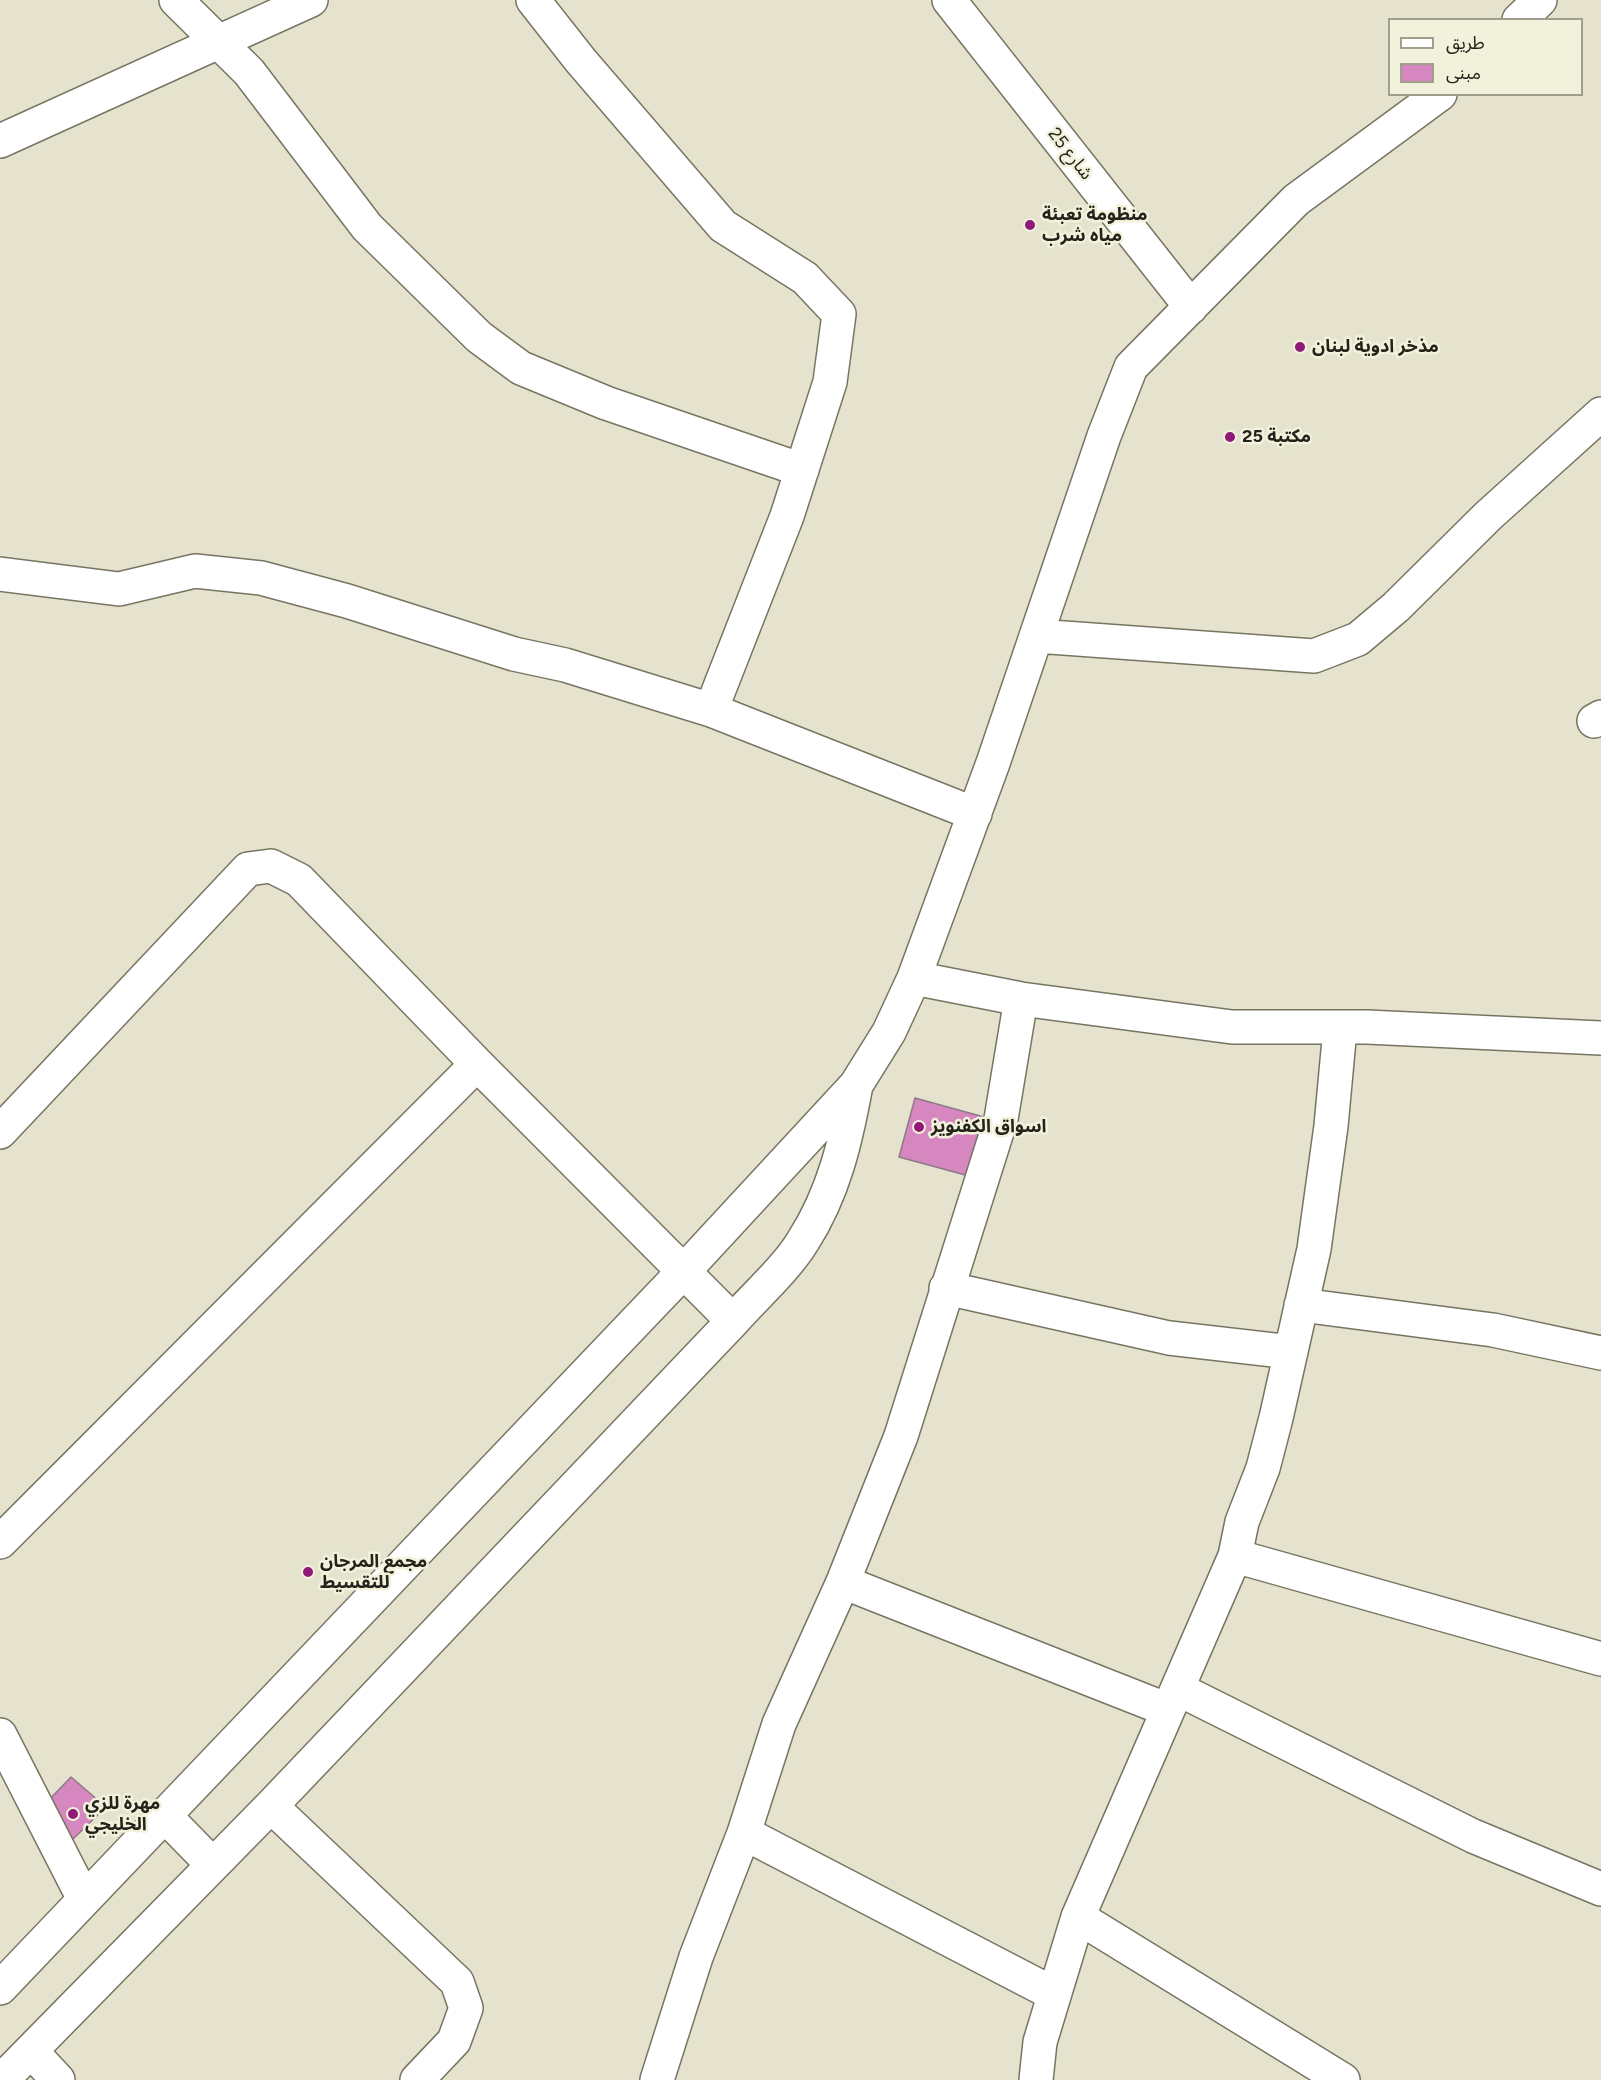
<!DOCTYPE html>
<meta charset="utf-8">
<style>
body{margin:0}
#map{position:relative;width:1601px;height:2080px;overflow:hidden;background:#e5e3ce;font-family:Figtree,"Noto Sans Arabic",sans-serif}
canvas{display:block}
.legend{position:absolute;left:1388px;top:18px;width:195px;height:78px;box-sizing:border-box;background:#f2f1db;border:2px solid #a09f8e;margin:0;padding:8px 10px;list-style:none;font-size:18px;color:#24231b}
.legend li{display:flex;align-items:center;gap:12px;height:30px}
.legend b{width:30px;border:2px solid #a09f8e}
</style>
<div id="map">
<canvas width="1601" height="2080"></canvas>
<ul class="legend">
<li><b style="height:8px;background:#fff"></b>طريق</li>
<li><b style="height:16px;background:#d687bf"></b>مبنى</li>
</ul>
</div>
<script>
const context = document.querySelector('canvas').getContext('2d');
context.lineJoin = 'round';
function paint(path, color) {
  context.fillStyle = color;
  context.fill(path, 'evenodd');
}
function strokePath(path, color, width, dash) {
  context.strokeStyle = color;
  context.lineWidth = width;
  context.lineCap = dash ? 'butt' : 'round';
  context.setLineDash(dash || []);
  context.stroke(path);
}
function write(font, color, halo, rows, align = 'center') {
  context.font = font + ' Figtree,"Noto Sans Arabic",sans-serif';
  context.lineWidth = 5;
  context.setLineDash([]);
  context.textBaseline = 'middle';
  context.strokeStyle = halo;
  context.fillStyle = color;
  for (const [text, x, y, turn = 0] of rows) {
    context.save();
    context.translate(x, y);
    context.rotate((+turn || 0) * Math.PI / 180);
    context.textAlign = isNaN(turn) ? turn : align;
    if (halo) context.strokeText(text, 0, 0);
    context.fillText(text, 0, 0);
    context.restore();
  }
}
const building = new Path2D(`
 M 915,1098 L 984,1117 L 969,1176 L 899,1157 Z
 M 71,1777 L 106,1807 L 72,1840 L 44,1805 Z`);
paint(building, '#d687bf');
strokePath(building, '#8c7a86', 1.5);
const minor = new Path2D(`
 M 176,0 L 249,72 L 367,227 L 479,337 L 521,368 L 606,403 L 802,470
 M 533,0 L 581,61 L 723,226 L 805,278 L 839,314 L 830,382 L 787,516 L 711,710
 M 949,0 L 1191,307
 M 1519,20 L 1540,0
 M 0,141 L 311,0
 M 0,574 L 119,589 L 195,571 L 261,578 L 347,601 L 514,654 L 565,665 L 711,710 L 975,814
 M 1036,636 L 1314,656 L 1358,639 L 1396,607 L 1488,516 L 1601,414
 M 1594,721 L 1601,717
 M 914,978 L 1021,999 L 1232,1027 L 1367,1027 L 1601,1038
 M 0,1132 L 248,869 L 271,866 L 299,880 L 477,1064 L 733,1321
 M 946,1288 L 1169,1338 L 1291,1352
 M 1301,1305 L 1493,1330 L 1601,1353
 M 0,1542 L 477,1064
 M 1235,1556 L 1601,1659
 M 843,1582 L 1168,1710
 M 1178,1689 L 1473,1836 L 1601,1889
 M 0,1735 L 84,1899
 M 271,1806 L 457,1982 L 466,2008 L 454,2041 L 417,2080
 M 164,1815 L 213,1865
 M 744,1833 L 1054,1994
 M 1078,1917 L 1343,2080
 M 0,1988 L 683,1272 L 856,1085 L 889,1032 L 914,978 L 993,763 L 1104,436 L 1131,367 L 1296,200 L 1440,94
 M 31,2051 L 58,2080
 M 2,2080 L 271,1806 L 733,1321 C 755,1296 786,1269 803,1241 C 834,1193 846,1140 856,1085
 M 657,2080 L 696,1957 L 744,1833 L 779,1724 L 843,1582 L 901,1436 L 1001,1119 L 1021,999
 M 1036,2080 L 1040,2042 L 1078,1917 L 1235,1556 L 1242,1522 L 1263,1468 L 1276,1418 L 1314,1249 L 1331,1126 L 1340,1029`);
strokePath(minor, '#777562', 36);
strokePath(minor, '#fff', 33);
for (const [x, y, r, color] of [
 [1030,225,6,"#901978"],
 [1300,347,6,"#901978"],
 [1230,437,6,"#901978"],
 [919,1127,6,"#901978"],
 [308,1572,6,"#901978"],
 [73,1814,6,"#901978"]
]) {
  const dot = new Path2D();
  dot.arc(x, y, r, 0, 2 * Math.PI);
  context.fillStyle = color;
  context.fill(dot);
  strokePath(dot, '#f2f1db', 2);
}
write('18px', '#24231b', '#f2f1db', [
 ["شارع 25",1070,154,52]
]);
write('bold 18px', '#24231b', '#f2f1db', [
 ["منظومة تعبئة",1042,215],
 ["مياه شرب",1042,236],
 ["مذخر ادوية لبنان",1312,347],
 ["مكتبة 25",1242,437],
 ["اسواق الكفنويز",931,1127],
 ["مجمع المرجان",320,1562],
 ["للتقسيط",320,1583],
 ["مهرة للزي",85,1804],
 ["الخليجي",85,1825]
], 'left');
</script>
